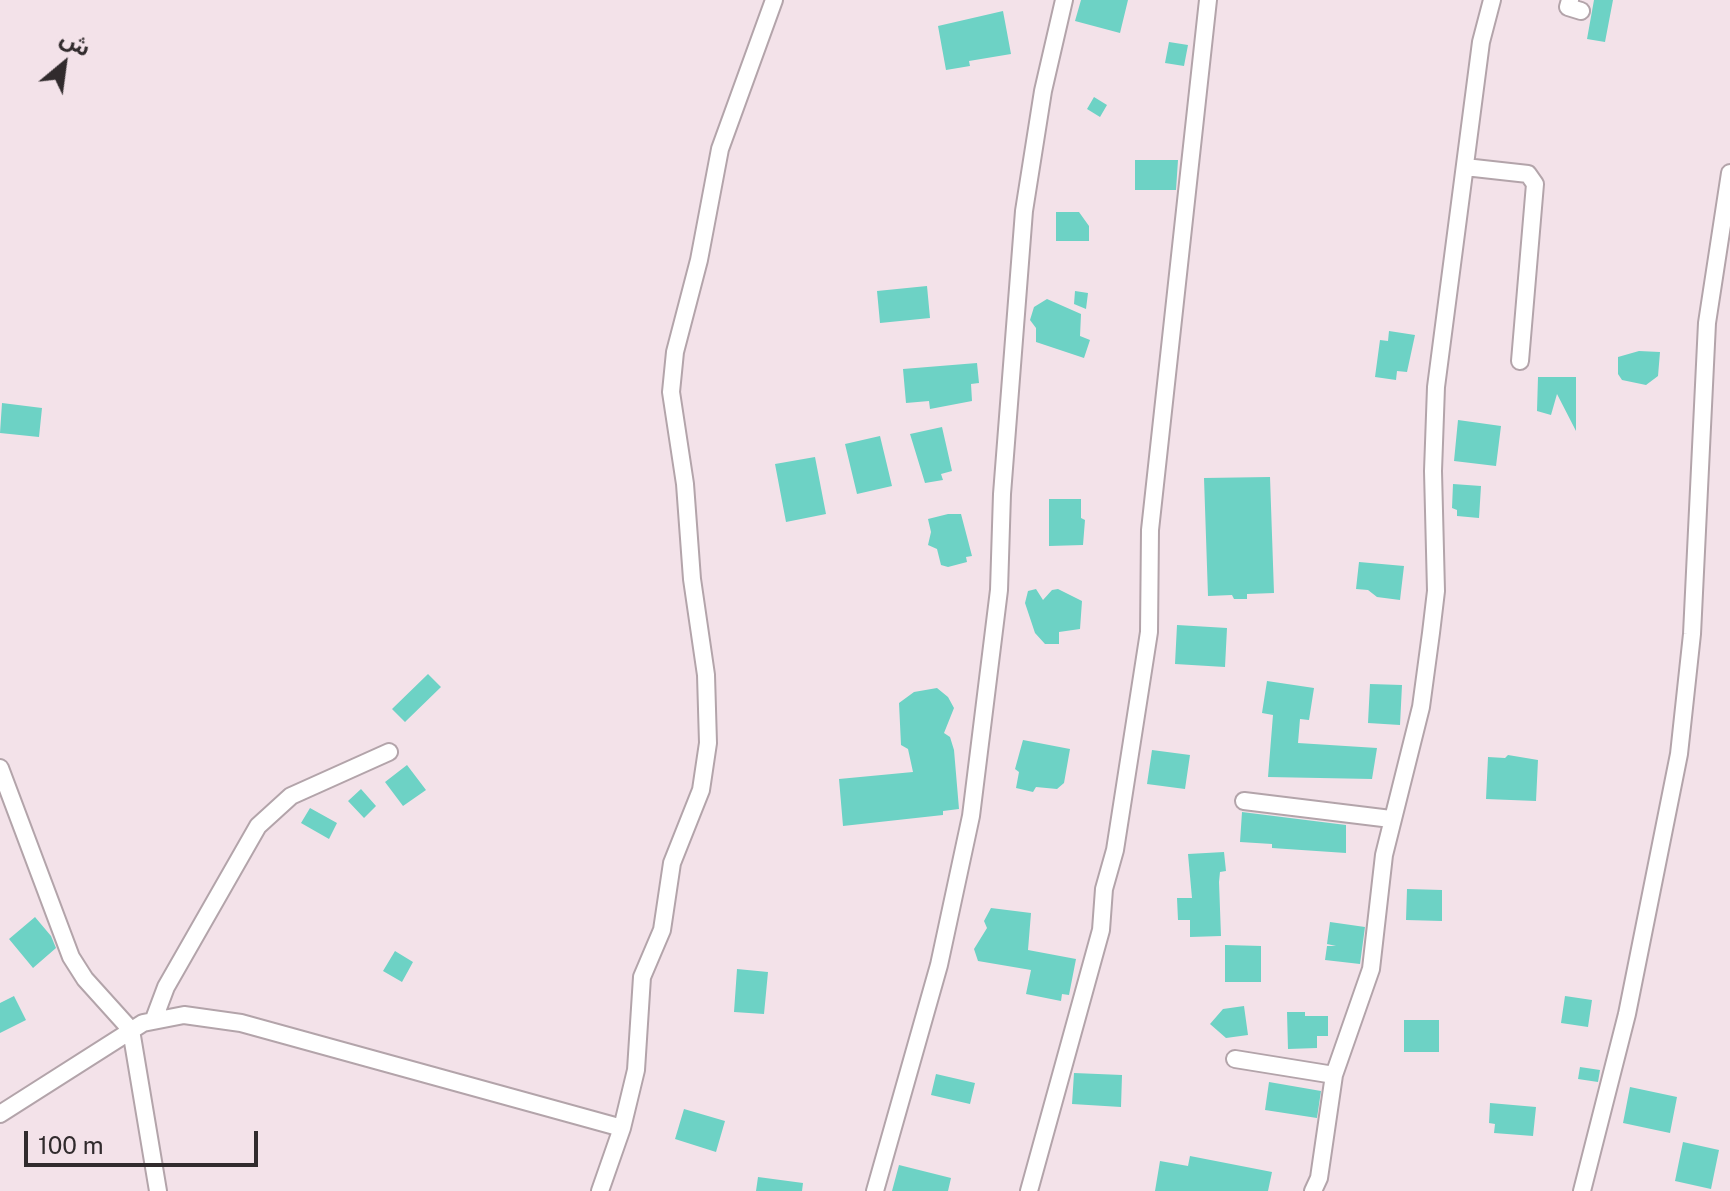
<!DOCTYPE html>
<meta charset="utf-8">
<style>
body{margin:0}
#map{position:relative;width:1730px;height:1191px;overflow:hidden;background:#f3e2e9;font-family:"Public Sans","Noto Sans Arabic",sans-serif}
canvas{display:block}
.north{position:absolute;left:24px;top:24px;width:80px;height:80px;-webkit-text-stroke:6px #f3e2e9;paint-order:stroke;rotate:29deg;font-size:22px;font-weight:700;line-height:32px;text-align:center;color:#312b2d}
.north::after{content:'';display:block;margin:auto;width:28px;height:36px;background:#312b2d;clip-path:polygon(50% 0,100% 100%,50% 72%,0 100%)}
.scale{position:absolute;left:24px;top:1131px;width:234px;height:36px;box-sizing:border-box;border:4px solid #312b2d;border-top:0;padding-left:10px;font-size:24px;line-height:28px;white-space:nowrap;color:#312b2d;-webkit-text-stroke:6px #f3e2e9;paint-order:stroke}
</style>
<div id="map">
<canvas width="1730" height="1191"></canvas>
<div class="north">ش</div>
<div class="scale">100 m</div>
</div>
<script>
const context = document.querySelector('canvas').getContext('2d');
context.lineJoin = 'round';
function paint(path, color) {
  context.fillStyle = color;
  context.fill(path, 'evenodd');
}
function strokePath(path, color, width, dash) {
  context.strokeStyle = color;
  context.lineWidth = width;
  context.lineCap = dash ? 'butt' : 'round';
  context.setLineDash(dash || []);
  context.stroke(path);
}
paint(new Path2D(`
 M 1081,0 L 1128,0 L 1120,33 L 1075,21 Z
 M 1594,0 L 1613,0 L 1605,42 L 1587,39 Z
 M 1003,11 L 1011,54 L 969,61 L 970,66 L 946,70 L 938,26 Z
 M 1169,42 L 1188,45 L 1184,66 L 1165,63 Z
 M 1094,97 L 1107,105 L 1100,117 L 1087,109 Z
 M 1135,160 L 1178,160 L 1176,190 L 1135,190 Z
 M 1056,212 L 1079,212 L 1089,226 L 1089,241 L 1056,241 Z
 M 927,286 L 930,318 L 880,323 L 877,291 Z
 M 1075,291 L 1088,293 L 1086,309 L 1074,304 Z
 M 1047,299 L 1081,314 L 1080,336 L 1090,340 L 1084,358 L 1036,342 L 1036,328 L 1030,320 L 1034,307 Z
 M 1389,331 L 1415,335 L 1407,372 L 1397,371 L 1396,380 L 1375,377 L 1380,340 L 1388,341 Z
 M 1639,351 L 1660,352 L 1658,376 L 1646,385 L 1622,380 L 1618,374 L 1618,357 Z
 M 977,363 L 979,383 L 971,384 L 972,401 L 930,409 L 929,401 L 906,403 L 903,369 Z
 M 1538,377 L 1576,377 L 1576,431 L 1557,394 L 1551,415 L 1537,411 Z
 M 2,403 L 42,408 L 39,437 L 0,433 Z
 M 1458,420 L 1501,426 L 1496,466 L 1454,461 Z
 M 942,427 L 952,471 L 941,474 L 943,480 L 925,483 L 910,434 Z
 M 880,436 L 892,486 L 857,494 L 845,444 Z
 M 815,457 L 826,514 L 786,522 L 775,464 Z
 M 1270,477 L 1274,593 L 1247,594 L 1247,599 L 1234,599 L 1232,595 L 1208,596 L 1204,478 Z
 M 1453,484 L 1481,486 L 1479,518 L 1457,516 L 1457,510 L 1452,508 Z
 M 1049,499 L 1081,499 L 1081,518 L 1085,520 L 1083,545 L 1049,546 Z
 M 948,514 L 961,514 L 972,556 L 966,557 L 967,562 L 948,567 L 941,565 L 937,549 L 928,545 L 931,532 L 928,519 Z
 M 1359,562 L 1404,566 L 1400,600 L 1377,597 L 1368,590 L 1356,589 Z
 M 1036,589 L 1043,600 L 1052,590 L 1058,589 L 1082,601 L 1080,629 L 1059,632 L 1059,644 L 1045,644 L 1035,633 L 1025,603 L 1028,591 Z
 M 1177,625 L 1227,628 L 1225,667 L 1175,664 Z
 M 428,674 L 441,687 L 405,722 L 392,709 Z
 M 1267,681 L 1314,688 L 1309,720 L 1300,719 L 1298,743 L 1377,748 L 1372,779 L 1268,777 L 1273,715 L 1262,713 Z
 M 1370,684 L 1402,685 L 1400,725 L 1368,723 Z
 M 937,688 L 948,697 L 954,708 L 944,733 L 950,737 L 954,750 L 959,809 L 943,811 L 943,815 L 843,826 L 839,779 L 913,772 L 908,749 L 901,745 L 899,703 L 914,692 Z
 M 1023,740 L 1070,749 L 1064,783 L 1057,789 L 1036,787 L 1033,792 L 1016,788 L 1019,772 L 1015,769 Z
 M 1152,750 L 1190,755 L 1185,789 L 1147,784 Z
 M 1508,755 L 1538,760 L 1536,801 L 1486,799 L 1488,757 L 1505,758 Z
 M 407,765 L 426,790 L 403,806 L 385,782 Z
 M 361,789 L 376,806 L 364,818 L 348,801 Z
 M 310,808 L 337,823 L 329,839 L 301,823 Z
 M 1242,812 L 1346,825 L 1346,853 L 1272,848 L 1272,844 L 1240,842 Z
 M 1224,852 L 1226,871 L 1220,872 L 1219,882 L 1221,936 L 1190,937 L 1190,920 L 1178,920 L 1177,898 L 1192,898 L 1188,854 Z
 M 1407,889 L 1442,890 L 1442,921 L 1406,920 Z
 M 991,908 L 1031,913 L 1028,950 L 1076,959 L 1069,995 L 1062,994 L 1061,1001 L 1026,994 L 1031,970 L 978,961 L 974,949 L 987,928 L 984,921 Z
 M 35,917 L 51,936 L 56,948 L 33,968 L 9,939 Z
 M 1330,922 L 1365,927 L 1360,964 L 1325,960 L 1327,946 L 1336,946 L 1327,944 Z
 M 1225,945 L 1261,946 L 1261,982 L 1225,982 Z
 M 395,951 L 413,962 L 402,982 L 383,971 Z
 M 737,969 L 768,972 L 764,1014 L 734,1012 Z
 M 14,996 L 26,1020 L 0,1033 L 0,1003 Z
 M 1565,996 L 1592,1000 L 1588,1027 L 1561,1023 Z
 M 1244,1006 L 1248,1035 L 1226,1038 L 1210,1024 L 1223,1009 Z
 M 1287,1012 L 1305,1012 L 1305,1016 L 1328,1016 L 1328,1036 L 1317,1036 L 1317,1048 L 1288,1049 Z
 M 1404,1020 L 1439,1020 L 1439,1052 L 1404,1052 Z
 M 1580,1067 L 1600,1070 L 1598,1082 L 1578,1079 Z
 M 1074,1073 L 1122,1075 L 1121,1107 L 1072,1104 Z
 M 936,1074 L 975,1083 L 970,1104 L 931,1095 Z
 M 1269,1082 L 1321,1091 L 1317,1118 L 1265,1110 Z
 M 1630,1087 L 1677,1097 L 1670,1133 L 1623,1123 Z
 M 1490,1103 L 1536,1107 L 1533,1136 L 1494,1133 L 1495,1124 L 1489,1123 Z
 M 684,1109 L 725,1121 L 716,1152 L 675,1139 Z
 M 1683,1142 L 1719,1150 L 1711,1189 L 1675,1181 Z
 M 1190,1156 L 1272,1172 L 1268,1191 L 1155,1191 L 1160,1161 L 1188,1166 Z
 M 899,1165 L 951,1178 L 948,1191 L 892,1191 Z
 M 758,1177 L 803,1183 L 802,1191 L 756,1191 Z`), '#6dd2c5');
const street = new Path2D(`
 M 1570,0 L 1568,7 L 1581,11
 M 1465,167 L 1528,174 L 1535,184 L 1520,361
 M 0,768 L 71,957 L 85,979 L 131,1030 L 158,1191
 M 1244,801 L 1391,819
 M 154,1019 L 166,987 L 258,826 L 291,796 L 389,752
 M 1235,1059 L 1334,1075
 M 0,1114 L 143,1023 L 184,1015 L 241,1023 L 622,1128
 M 600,1191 L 622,1128 L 636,1070 L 642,977 L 662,930 L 672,863 L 701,790 L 708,743 L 706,675 L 692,579 L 685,484 L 671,392 L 675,352 L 699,260 L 720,149 L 774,0
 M 875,1191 L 939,965 L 971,816 L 999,590 L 1002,494 L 1024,211 L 1043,91 L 1064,0
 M 1029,1191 L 1101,930 L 1104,889 L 1115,850 L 1149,632 L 1150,530 L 1208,0
 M 1313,1191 L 1319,1178 L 1334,1075 L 1371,969 L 1384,855 L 1421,707 L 1431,633 L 1436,591 L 1433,471 L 1436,387 L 1481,42 L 1492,0
 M 1582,1191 L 1627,1014 L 1679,754 L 1692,634 L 1707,323 L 1730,173`);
strokePath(street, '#b3a4aa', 20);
strokePath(street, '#fff', 16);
</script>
